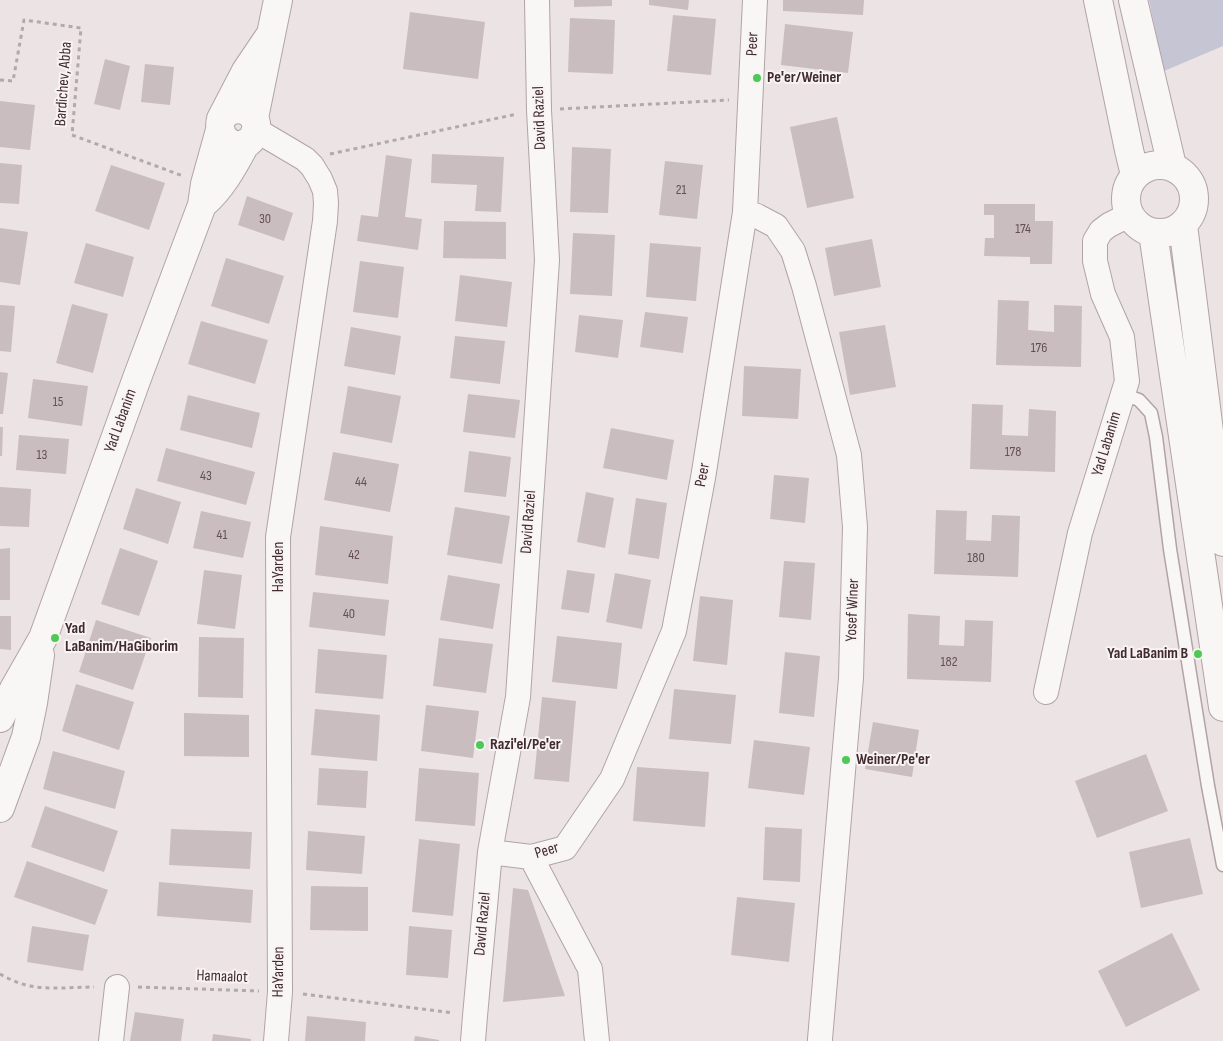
<!DOCTYPE html>
<style>
body{margin:0}
canvas{display:block;background:#ebe3e4}
</style>
<canvas width="1223" height="1041"></canvas>
<script>
const context = document.querySelector('canvas').getContext('2d');
context.lineJoin = 'round';
function paint(path, color) {
  context.fillStyle = color;
  context.fill(path, 'evenodd');
}
function strokePath(path, color, width, dash) {
  context.strokeStyle = color;
  context.lineWidth = width;
  context.lineCap = dash ? 'butt' : 'round';
  context.setLineDash(dash || []);
  context.stroke(path);
}
function write(font, color, halo, rows, align = 'center') {
  context.font = font + ' "Sofia Sans Condensed",sans-serif';
  context.lineWidth = 4;
  context.setLineDash([]);
  context.textBaseline = 'middle';
  context.strokeStyle = halo;
  context.fillStyle = color;
  for (const [text, x, y, turn = 0] of rows) {
    context.save();
    context.translate(x, y);
    context.rotate((+turn || 0) * Math.PI / 180);
    context.textAlign = isNaN(turn) ? turn : align;
    if (halo) context.strokeText(text, 0, 0);
    context.fillText(text, 0, 0);
    context.restore();
  }
}
paint(new Path2D(`
 M 1149,0 L 1223,0 L 1223,46 L 1164,71 Z`), '#c5c5d4');
paint(new Path2D(`
 M 574,0 L 612,0 L 612,6 L 574,7 Z
 M 649,0 L 689,0 L 688,10 L 649,5 Z
 M 783,0 L 864,0 L 863,15 L 783,11 Z
 M 410,12 L 485,22 L 478,79 L 403,69 Z
 M 673,15 L 716,19 L 711,75 L 667,71 Z
 M 570,18 L 615,20 L 613,74 L 568,72 Z
 M 785,24 L 853,32 L 848,73 L 781,65 Z
 M 105,59 L 130,66 L 120,110 L 94,104 Z
 M 145,64 L 174,67 L 170,105 L 141,102 Z
 M 0,101 L 35,105 L 30,150 L 0,147 Z
 M 837,117 L 854,198 L 807,208 L 790,127 Z
 M 572,147 L 611,149 L 608,213 L 570,212 Z
 M 432,154 L 504,157 L 501,212 L 475,211 L 477,185 L 431,183 Z
 M 386,155 L 412,159 L 405,217 L 422,219 L 418,250 L 357,241 L 361,215 L 378,217 Z
 M 665,161 L 703,165 L 697,219 L 659,215 Z
 M 0,163 L 22,165 L 19,204 L 0,203 Z
 M 111,165 L 165,183 L 149,230 L 95,211 Z
 M 247,196 L 293,213 L 284,241 L 238,225 Z
 M 984,204 L 1035,204 L 1035,221 L 1053,221 L 1052,264 L 1030,264 L 1030,257 L 984,256 L 985,238 L 994,238 L 994,215 L 984,215 Z
 M 444,221 L 506,222 L 506,259 L 443,258 Z
 M 0,228 L 28,232 L 20,285 L 0,282 Z
 M 573,233 L 615,235 L 612,296 L 570,294 Z
 M 872,239 L 881,287 L 834,296 L 825,248 Z
 M 86,243 L 134,257 L 123,297 L 74,283 Z
 M 650,243 L 701,247 L 696,301 L 646,297 Z
 M 226,258 L 284,276 L 269,324 L 211,306 Z
 M 360,261 L 404,267 L 398,318 L 353,312 Z
 M 460,275 L 512,282 L 507,327 L 455,321 Z
 M 998,300 L 1029,301 L 1028,330 L 1054,332 L 1054,305 L 1082,306 L 1081,367 L 996,365 Z
 M 72,304 L 108,314 L 93,373 L 56,363 Z
 M 0,305 L 15,306 L 11,352 L 0,351 Z
 M 645,312 L 688,317 L 683,353 L 640,347 Z
 M 579,315 L 623,320 L 618,358 L 575,352 Z
 M 201,321 L 268,340 L 255,384 L 188,364 Z
 M 885,325 L 896,387 L 850,395 L 839,332 Z
 M 351,327 L 401,336 L 395,375 L 344,366 Z
 M 455,336 L 505,341 L 500,384 L 450,378 Z
 M 744,366 L 801,369 L 798,419 L 742,416 Z
 M 0,372 L 8,373 L 3,414 L 0,414 Z
 M 33,379 L 88,386 L 82,426 L 28,418 Z
 M 348,386 L 401,396 L 392,443 L 340,433 Z
 M 468,394 L 520,400 L 515,438 L 463,432 Z
 M 188,395 L 260,413 L 252,448 L 180,430 Z
 M 972,404 L 1003,405 L 1002,435 L 1028,436 L 1029,409 L 1056,411 L 1055,472 L 970,469 Z
 M 0,427 L 3,427 L 2,456 L 0,456 Z
 M 611,428 L 674,440 L 667,480 L 603,468 Z
 M 19,435 L 69,439 L 66,474 L 16,470 Z
 M 166,448 L 255,472 L 246,505 L 157,481 Z
 M 469,451 L 511,457 L 506,497 L 464,492 Z
 M 333,452 L 399,464 L 390,512 L 324,500 Z
 M 774,475 L 809,478 L 805,523 L 770,519 Z
 M 0,487 L 31,489 L 29,527 L 0,526 Z
 M 136,488 L 181,502 L 168,544 L 123,529 Z
 M 586,492 L 614,498 L 605,548 L 577,542 Z
 M 636,498 L 667,503 L 659,559 L 628,554 Z
 M 455,507 L 510,516 L 502,564 L 447,555 Z
 M 936,510 L 967,511 L 966,540 L 991,541 L 992,515 L 1020,516 L 1018,577 L 934,574 Z
 M 201,511 L 251,522 L 243,558 L 193,548 Z
 M 320,526 L 393,536 L 388,584 L 315,575 Z
 M 10,548 L 10,600 L 0,600 L 0,549 Z
 M 120,548 L 158,561 L 139,616 L 101,604 Z
 M 784,561 L 815,563 L 811,620 L 779,617 Z
 M 204,570 L 242,575 L 235,629 L 197,624 Z
 M 567,570 L 595,574 L 589,613 L 561,609 Z
 M 615,573 L 651,580 L 642,629 L 606,622 Z
 M 448,575 L 500,584 L 493,629 L 440,620 Z
 M 313,592 L 389,600 L 385,636 L 309,627 Z
 M 700,596 L 733,600 L 727,665 L 693,661 Z
 M 908,614 L 940,616 L 939,645 L 964,646 L 965,620 L 993,621 L 991,682 L 907,679 Z
 M 0,616 L 11,616 L 11,650 L 0,649 Z
 M 96,620 L 151,638 L 133,690 L 79,672 Z
 M 557,636 L 622,643 L 617,689 L 552,682 Z
 M 199,637 L 244,638 L 243,698 L 198,697 Z
 M 439,638 L 493,644 L 486,693 L 433,686 Z
 M 318,649 L 387,655 L 383,699 L 315,693 Z
 M 785,652 L 820,656 L 814,717 L 779,713 Z
 M 76,684 L 134,702 L 119,750 L 62,731 Z
 M 674,689 L 736,695 L 731,744 L 669,739 Z
 M 542,697 L 576,701 L 569,782 L 534,779 Z
 M 426,705 L 479,711 L 473,758 L 421,751 Z
 M 315,709 L 380,715 L 377,761 L 311,755 Z
 M 184,713 L 249,715 L 249,757 L 184,756 Z
 M 873,722 L 919,730 L 912,777 L 865,769 Z
 M 754,740 L 810,747 L 804,795 L 748,788 Z
 M 53,751 L 125,771 L 115,809 L 43,789 Z
 M 1146,754 L 1168,811 L 1097,838 L 1075,781 Z
 M 637,767 L 709,772 L 705,827 L 633,821 Z
 M 319,768 L 368,771 L 366,808 L 317,805 Z
 M 419,768 L 479,773 L 475,826 L 415,821 Z
 M 45,806 L 118,831 L 104,872 L 31,847 Z
 M 765,827 L 802,829 L 800,882 L 763,880 Z
 M 171,829 L 252,832 L 250,869 L 169,865 Z
 M 308,831 L 365,836 L 362,874 L 306,870 Z
 M 1190,838 L 1203,894 L 1141,908 L 1129,852 Z
 M 419,839 L 460,844 L 453,916 L 412,912 Z
 M 27,861 L 108,890 L 95,925 L 14,897 Z
 M 159,882 L 253,890 L 251,923 L 157,916 Z
 M 311,886 L 368,887 L 368,931 L 310,930 Z
 M 513,888 L 528,890 L 565,996 L 503,1002 Z
 M 737,897 L 795,903 L 789,962 L 731,955 Z
 M 32,926 L 89,935 L 83,971 L 27,962 Z
 M 409,926 L 452,930 L 448,978 L 406,975 Z
 M 1172,933 L 1200,990 L 1126,1027 L 1098,971 Z
 M 135,1012 L 184,1019 L 181,1041 L 130,1041 Z
 M 307,1016 L 366,1022 L 365,1041 L 305,1041 Z
 M 213,1034 L 251,1039 L 251,1041 L 212,1041 Z
 M 415,1036 L 439,1040 L 439,1041 L 414,1041 Z`), '#cabdc0');
const service = new Path2D(`
 M 1123,394 L 1139,400 L 1151,413 L 1156,437 L 1170,549 L 1208,786 L 1223,865`);
const minor = new Path2D(`
 M 256,130 L 305,159 L 312,166 L 320,179 L 325,191 L 326,203 L 325,221 L 278,537 L 280,992 L 276,1041
 M 745,212 L 757,216 L 776,226 L 793,251 L 804,286 L 849,455 L 855,527 L 851,678 L 820,1039
 M 1046,692 L 1080,533 L 1127,381 L 1122,337 L 1103,294 L 1095,261 L 1095,241 L 1101,231 L 1109,225 L 1129,215
 M 490,852 L 531,857 L 565,848 L 612,779 L 674,631 L 703,478 L 745,212 L 755,0
 M 531,857 L 590,969 L 597,1041
 M 111,1041 L 117,987
 M 473,1041 L 475,1016 L 490,852 L 518,697 L 547,260 L 539,110 L 537,0`);
const tertiary = new Path2D(`
 M 1098,0 L 1129,150 L 1135,175
 M 1133,0 L 1172,166
 M 224,115 C 241,100 265,117 253,137 C 242,155 215,142 221,119 L 246,71 L 271,34
 M 254,118 L 278,0
 M1126 199a34 34 0 1 1 68 0a34 34 0 1 1-68 0Z
 M 203,204 C 222,188 234,165 246,143
 M 1183,225 L 1223,542
 M 1153,233 L 1223,707
 M 0,718 L 14,689 L 43,638 L 137,378 L 202,205 L 205,184 L 220,130
 M 0,808 L 26,737 L 33,703 L 40,655`);
strokePath(service, '#b2a4a6', 15);
strokePath(minor, '#b2a4a6', 26);
strokePath(tertiary, '#b2a4a6', 30);
strokePath(new Path2D(`
 M 0,80 L 13,81 L 24,20 L 81,28 L 72,135 L 183,176
 M 560,109 L 729,100
 M 330,154 L 517,114
 M 0,974 C 9,979 19,984 30,986 C 51,990 73,987 94,987
 M 138,987 L 259,991
 M 303,994 L 453,1013`), '#b3a9aa', 3, [4, 4]);
strokePath(service, '#f9f6f6', 12);
strokePath(minor, '#f9f6f6', 24);
strokePath(tertiary, '#f9f6f6', 28);
for (const [x, y, r, color] of [
 [757,78,5,"#4fc956"],
 [55,638,5,"#4fc956"],
 [1198,654,5,"#4fc956"],
 [480,745,5,"#4fc956"],
 [846,760,5,"#4fc956"]
]) {
  const dot = new Path2D();
  dot.arc(x, y, r, 0, 2 * Math.PI);
  context.fillStyle = color;
  context.fill(dot);
  strokePath(dot, '#f8f3f4', 2);
}
write('14px', '#645053', null, [
 ["21",681,190],
 ["30",265,219],
 ["174",1023,229],
 ["176",1039,348],
 ["15",58,402],
 ["178",1013,452],
 ["13",42,455],
 ["43",206,476],
 ["44",361,482],
 ["41",222,535],
 ["42",354,555],
 ["180",976,558],
 ["40",349,614],
 ["182",949,662]
]);
write('16px', '#422b2f', '#f8f3f4', [
 ["Peer",753,44,-88],
 ["Bardichev, Abba",64,84,-86],
 ["David Raziel",540,118,-92],
 ["Yad Labanim",121,421,-70],
 ["Yad Labanim",1107,444,-73],
 ["Peer",703,475,-80],
 ["David Raziel",529,522,-86],
 ["HaYarden",279,567,-90],
 ["Yosef Winer",853,610,-88],
 ["Peer",547,851,-17],
 ["David Raziel",483,924,-85],
 ["HaYarden",279,972,-89],
 ["Hamaalot",222,977,2]
]);
write('bold 16px', '#422b2f', '#f8f3f4', [
 ["Pe'er/Weiner",767,78],
 ["Yad",65,629],
 ["LaBanim/HaGiborim",65,647],
 ["Yad LaBanim B",1188,654,"right"],
 ["Razi'el/Pe'er",490,745],
 ["Weiner/Pe'er",856,760]
], 'left');
</script>
